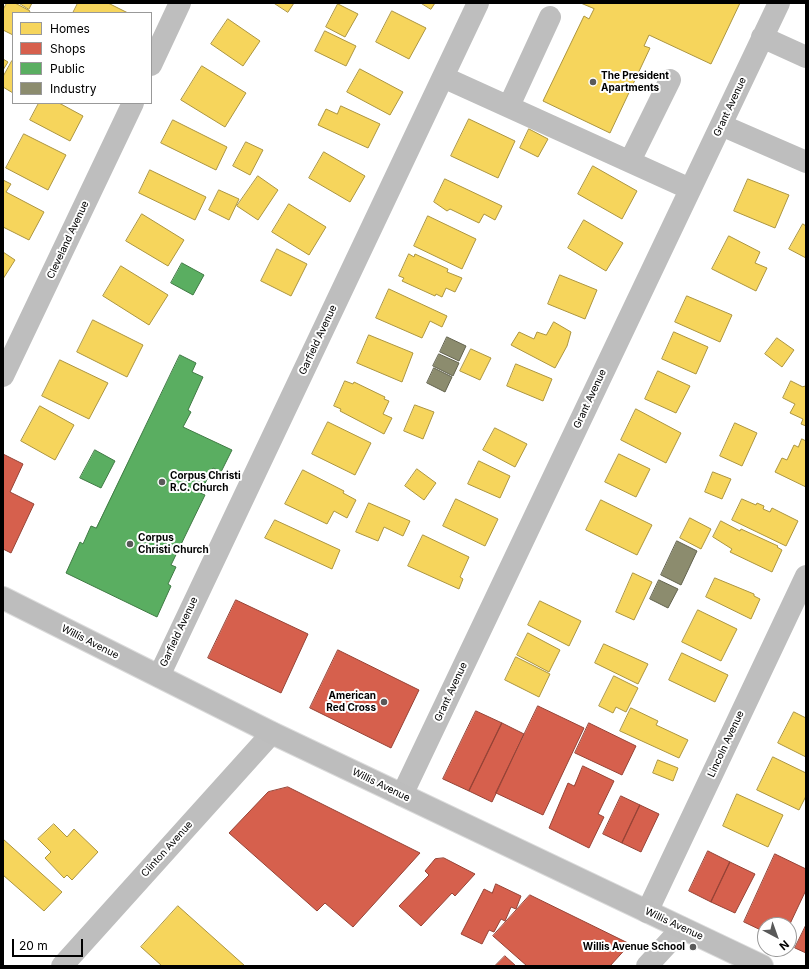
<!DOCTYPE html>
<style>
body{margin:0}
#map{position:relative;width:809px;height:969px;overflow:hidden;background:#fff;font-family:Inter,sans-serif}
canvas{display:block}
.frame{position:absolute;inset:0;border:4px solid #000;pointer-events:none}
.legend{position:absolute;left:12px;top:12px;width:140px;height:92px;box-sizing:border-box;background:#fff;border:1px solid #999;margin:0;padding:5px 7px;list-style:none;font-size:12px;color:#000}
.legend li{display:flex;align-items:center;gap:8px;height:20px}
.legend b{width:20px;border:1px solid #999}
.north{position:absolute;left:757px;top:917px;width:40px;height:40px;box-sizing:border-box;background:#fff;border:1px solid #999;border-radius:50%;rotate:139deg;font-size:11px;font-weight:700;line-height:16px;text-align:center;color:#000}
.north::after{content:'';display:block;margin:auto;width:14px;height:18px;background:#595959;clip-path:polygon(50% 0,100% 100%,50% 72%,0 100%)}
.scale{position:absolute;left:12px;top:939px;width:71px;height:18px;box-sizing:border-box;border:2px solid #000;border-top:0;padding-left:5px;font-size:12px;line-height:14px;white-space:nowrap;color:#000;-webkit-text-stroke:3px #fff;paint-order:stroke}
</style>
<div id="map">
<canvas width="809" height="969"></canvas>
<div class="frame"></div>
<ul class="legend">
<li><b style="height:11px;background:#f6d55c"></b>Homes</li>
<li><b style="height:11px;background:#d6604d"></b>Shops</li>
<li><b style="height:11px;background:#5aae61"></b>Public</li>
<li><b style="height:11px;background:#8c8c6e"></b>Industry</li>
</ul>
<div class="north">N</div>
<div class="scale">20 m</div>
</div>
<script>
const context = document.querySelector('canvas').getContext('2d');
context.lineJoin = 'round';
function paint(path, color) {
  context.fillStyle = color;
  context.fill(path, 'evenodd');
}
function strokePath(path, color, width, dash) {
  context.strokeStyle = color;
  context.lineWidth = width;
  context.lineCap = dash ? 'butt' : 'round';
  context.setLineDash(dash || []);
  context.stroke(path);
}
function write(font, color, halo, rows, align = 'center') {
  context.font = font + ' Inter,sans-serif';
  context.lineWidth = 4;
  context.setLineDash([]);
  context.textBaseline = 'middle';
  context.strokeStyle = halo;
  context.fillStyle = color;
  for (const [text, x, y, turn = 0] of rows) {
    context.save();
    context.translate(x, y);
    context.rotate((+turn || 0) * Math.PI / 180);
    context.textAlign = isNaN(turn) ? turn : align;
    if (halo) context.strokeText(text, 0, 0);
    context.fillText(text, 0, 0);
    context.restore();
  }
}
const homes = new Path2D(`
 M 7,3 L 15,3 L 30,11 L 29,13 L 13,13 L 13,35 L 3,30 L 3,10 Z
 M 19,3 L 32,3 L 29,9 Z
 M 78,3 L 108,3 L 128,13 L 73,13 Z
 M 274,3 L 294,3 L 288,12 Z
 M 421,3 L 435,3 L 431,9 Z
 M 581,3 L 740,3 L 711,64 L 649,35 L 644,46 L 650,48 L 610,133 L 543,101 L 584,16 L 589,19 L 594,9 Z
 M 338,4 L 358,14 L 345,37 L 326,27 Z
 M 392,11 L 426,28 L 409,59 L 376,42 Z
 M 228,19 L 260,41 L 243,66 L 211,44 Z
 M 325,31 L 356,46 L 346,66 L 315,51 Z
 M 3,59 L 8,62 L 3,70 Z
 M 12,61 L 13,62 L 13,93 L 3,87 L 3,77 Z
 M 202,66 L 246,93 L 225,127 L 181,100 Z
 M 360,69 L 403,92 L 390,115 L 347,92 Z
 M 39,103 L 59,103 L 83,116 L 70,141 L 30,120 Z
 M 341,106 L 380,124 L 368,148 L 318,125 L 326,109 L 337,114 Z
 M 469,119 L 515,141 L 498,178 L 451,156 Z
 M 173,120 L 227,147 L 216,170 L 161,143 Z
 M 529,129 L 548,139 L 538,157 L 520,148 Z
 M 24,134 L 66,155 L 48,190 L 6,168 Z
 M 246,142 L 263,150 L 250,175 L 233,166 Z
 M 324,152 L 365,176 L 350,202 L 309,178 Z
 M 593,166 L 637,191 L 622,219 L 578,194 Z
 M 150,170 L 206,197 L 195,220 L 139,193 Z
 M 258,176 L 278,190 L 258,220 L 237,206 Z
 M 445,179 L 502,206 L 495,220 L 484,214 L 479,223 L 450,209 L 447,211 L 434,202 Z
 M 748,179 L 789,195 L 775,228 L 734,211 Z
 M 3,180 L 11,184 L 6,192 L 44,212 L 29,240 L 3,227 Z
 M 219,190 L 239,199 L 229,220 L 209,210 Z
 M 289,204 L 326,227 L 309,255 L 272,232 Z
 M 142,214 L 184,240 L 168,266 L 126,241 Z
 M 428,216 L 476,239 L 462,269 L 414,246 Z
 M 584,220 L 623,243 L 606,271 L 568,248 Z
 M 803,224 L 806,226 L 806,258 L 789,249 Z
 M 729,236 L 760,252 L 755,263 L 767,268 L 756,291 L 712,269 Z
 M 277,249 L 307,264 L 291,296 L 261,281 Z
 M 3,252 L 15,260 L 3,279 Z
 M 409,254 L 414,257 L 415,254 L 448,269 L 447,272 L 462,278 L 455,292 L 446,288 L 442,297 L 436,294 L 435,296 L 402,281 L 404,278 L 399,276 Z
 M 121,266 L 168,295 L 149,325 L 103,296 Z
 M 560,275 L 597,290 L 585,319 L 548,304 Z
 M 389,289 L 447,316 L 442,327 L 430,321 L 422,338 L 376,318 Z
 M 687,296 L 732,315 L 720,342 L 675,322 Z
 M 93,320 L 143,345 L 127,377 L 77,352 Z
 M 554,322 L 571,332 L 567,346 L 555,368 L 511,345 L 519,332 L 534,339 L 537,332 L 546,335 Z
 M 674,332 L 708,347 L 696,374 L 662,359 Z
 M 369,335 L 413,353 L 402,382 L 357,363 Z
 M 777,338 L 794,350 L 782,367 L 765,354 Z
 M 471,349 L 491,358 L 480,380 L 460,371 Z
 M 60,360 L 108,383 L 89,419 L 42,396 Z
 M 516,364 L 552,379 L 543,401 L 507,386 Z
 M 658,371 L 690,386 L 676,413 L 645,399 Z
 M 345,381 L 353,384 L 354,382 L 385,397 L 384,399 L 389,401 L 383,414 L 392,418 L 384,434 L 340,411 L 341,409 L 334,406 Z
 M 791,381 L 803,387 L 804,386 L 806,387 L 806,426 L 801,424 L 803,419 L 790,413 L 795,404 L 783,398 Z
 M 415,405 L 434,412 L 423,439 L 404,431 Z
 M 40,406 L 74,425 L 55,460 L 21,441 Z
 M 636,409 L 681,433 L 666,463 L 621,440 Z
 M 328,422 L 371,443 L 355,475 L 312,454 Z
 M 735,423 L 757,433 L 742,466 L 720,456 Z
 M 495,428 L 527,444 L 515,467 L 483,450 Z
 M 802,439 L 806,441 L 806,487 L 775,472 L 782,458 L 787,460 L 794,445 L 798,447 Z
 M 619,454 L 650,469 L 636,497 L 605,482 Z
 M 479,461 L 510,476 L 500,498 L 468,484 Z
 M 417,469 L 436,483 L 424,500 L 405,486 Z
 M 303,470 L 344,491 L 343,493 L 356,500 L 347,518 L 334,511 L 327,524 L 285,504 Z
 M 713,472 L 731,479 L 722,499 L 705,492 Z
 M 456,499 L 498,519 L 485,546 L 443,526 Z
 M 742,499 L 756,505 L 757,503 L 764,506 L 763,509 L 770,512 L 772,508 L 798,521 L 786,546 L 732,520 Z
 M 601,500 L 652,525 L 637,555 L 586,530 Z
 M 369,503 L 410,521 L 403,536 L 384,527 L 378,541 L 356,532 Z
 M 690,518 L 711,529 L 701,549 L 680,538 Z
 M 275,520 L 340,550 L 332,569 L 265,538 Z
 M 721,521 L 740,531 L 741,529 L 778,546 L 777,547 L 782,550 L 772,572 L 730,552 L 732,549 L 713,537 Z
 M 423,535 L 469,557 L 460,577 L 463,579 L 459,589 L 408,566 Z
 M 633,573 L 652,582 L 634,620 L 616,612 Z
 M 715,578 L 754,594 L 754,596 L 760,599 L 751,619 L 706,597 Z
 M 540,601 L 581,621 L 569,646 L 528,625 Z
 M 698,610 L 737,629 L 721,661 L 682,642 Z
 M 528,633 L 560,650 L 549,672 L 517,655 Z
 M 604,644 L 648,664 L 638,684 L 595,663 Z
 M 682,653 L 728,675 L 715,702 L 669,680 Z
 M 516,657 L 550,674 L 539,697 L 505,680 Z
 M 614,676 L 638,688 L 626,712 L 616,707 L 613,713 L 599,706 Z
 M 631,708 L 658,721 L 656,725 L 688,740 L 679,758 L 620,731 Z
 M 794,712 L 806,718 L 806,757 L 778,743 Z
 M 773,757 L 806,773 L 806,796 L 799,810 L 757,790 Z
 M 658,760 L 678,768 L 673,781 L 653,773 Z
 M 737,794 L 783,815 L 768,847 L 723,826 Z
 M 54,824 L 67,837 L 74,829 L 98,852 L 72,880 L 67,875 L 64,878 L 45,858 L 51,852 L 38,839 Z
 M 3,839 L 62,892 L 44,911 L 3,875 Z
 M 178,906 L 245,966 L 162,966 L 141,947 Z`);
paint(homes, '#f6d55c');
strokePath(homes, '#ac9540', 1);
const shops = new Path2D(`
 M 3,454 L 23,464 L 10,492 L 34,504 L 11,553 L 3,549 Z
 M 236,600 L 308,634 L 281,693 L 208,658 Z
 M 338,650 L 419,690 L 391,748 L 310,708 Z
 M 538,706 L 584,728 L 543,815 L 496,793 Z
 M 476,711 L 502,723 L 469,791 L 443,779 Z
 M 502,723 L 524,734 L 492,802 L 469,791 Z
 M 589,723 L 636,746 L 622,775 L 575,753 Z
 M 583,766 L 614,781 L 598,814 L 604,817 L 589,848 L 549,828 L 568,783 L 574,786 Z
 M 288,787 L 420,853 L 353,927 L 325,903 L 317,911 L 229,833 L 268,792 Z
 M 621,796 L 640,805 L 622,843 L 603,834 Z
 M 640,805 L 659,814 L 641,852 L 622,843 Z
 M 708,851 L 730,862 L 711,902 L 689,891 Z
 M 775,854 L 806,869 L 806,890 L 789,926 L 765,925 L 765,932 L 744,922 Z
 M 444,858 L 475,874 L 455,896 L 452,893 L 421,926 L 399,906 L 429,875 L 425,871 L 435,859 Z
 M 730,862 L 755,874 L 735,913 L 711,902 Z
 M 496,884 L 521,896 L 516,909 L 511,907 L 505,921 L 501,919 L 494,932 L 489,930 L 482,944 L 461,934 L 484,889 L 492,893 Z
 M 530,895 L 630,944 L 610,966 L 527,966 L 493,936 Z
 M 806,925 L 806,953 L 795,948 Z
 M 505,956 L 516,966 L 495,966 Z`);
paint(shops, '#d6604d');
strokePath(shops, '#964336', 1);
const public = new Path2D(`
 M 182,263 L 204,275 L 193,295 L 171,283 Z
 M 180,355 L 196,363 L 192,372 L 203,377 L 188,410 L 191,412 L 183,427 L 232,450 L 221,472 L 213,468 L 200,493 L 205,495 L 171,565 L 176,567 L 168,584 L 171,586 L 157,617 L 66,573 L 80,542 L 83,544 L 91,526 L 96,528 Z
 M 95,450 L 115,461 L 101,488 L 80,478 Z`);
paint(public, '#5aae61');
strokePath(public, '#3f7a44', 1);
const industry = new Path2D(`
 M 447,337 L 466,346 L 459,361 L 440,352 Z
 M 439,354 L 459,363 L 453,376 L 433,366 Z
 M 434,368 L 452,377 L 445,392 L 427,383 Z
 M 677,541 L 697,551 L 681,585 L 661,575 Z
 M 659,580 L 678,589 L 668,608 L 650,599 Z`);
paint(industry, '#8c8c6e');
strokePath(industry, '#62624d', 1);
const major = new Path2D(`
 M 3,598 L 272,733 L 762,966`);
strokePath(major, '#dbdbdb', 24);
strokePath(new Path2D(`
 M 762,37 L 806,57
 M 151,65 L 180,3
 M 443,77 L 690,189
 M 509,106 L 550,17
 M 721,125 L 806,162
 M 630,161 L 670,80
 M 3,376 L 133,103
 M 159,676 L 478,3
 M 402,795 L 779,3
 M 647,912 L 806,576
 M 62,966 L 272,733
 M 647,966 L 682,928`), '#bebebe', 22);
strokePath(major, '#bdbdbd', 22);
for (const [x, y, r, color] of [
 [593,82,4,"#595959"],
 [162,482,4,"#595959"],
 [130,544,4,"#595959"],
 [384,702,4,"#595959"],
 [693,947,4,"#595959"]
]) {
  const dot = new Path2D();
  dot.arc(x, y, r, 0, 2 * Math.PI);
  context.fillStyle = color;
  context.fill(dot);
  strokePath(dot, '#fff', 1.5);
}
write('bold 10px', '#000', '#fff', [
 ["The President",601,76],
 ["Apartments",601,88],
 ["Corpus Christi",170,476],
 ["R.C. Church",170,488],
 ["Corpus",138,538],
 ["Christi Church",138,550],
 ["American",376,696,"right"],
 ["Red Cross",376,708,"right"],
 ["Willis Avenue School",685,947,"right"]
], 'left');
write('10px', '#000', '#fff', [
 ["Grant Avenue",730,107,-65],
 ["Cleveland Avenue",68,240,-65],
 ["Garfield Avenue",318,340,-65],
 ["Grant Avenue",590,399,-65],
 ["Garfield Avenue",179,632,-65],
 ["Willis Avenue",90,642,27],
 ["Grant Avenue",451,692,-65],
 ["Lincoln Avenue",726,744,-65],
 ["Willis Avenue",381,785,26],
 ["Clinton Avenue",167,849,-48],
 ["Willis Avenue",674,924,25]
]);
</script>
